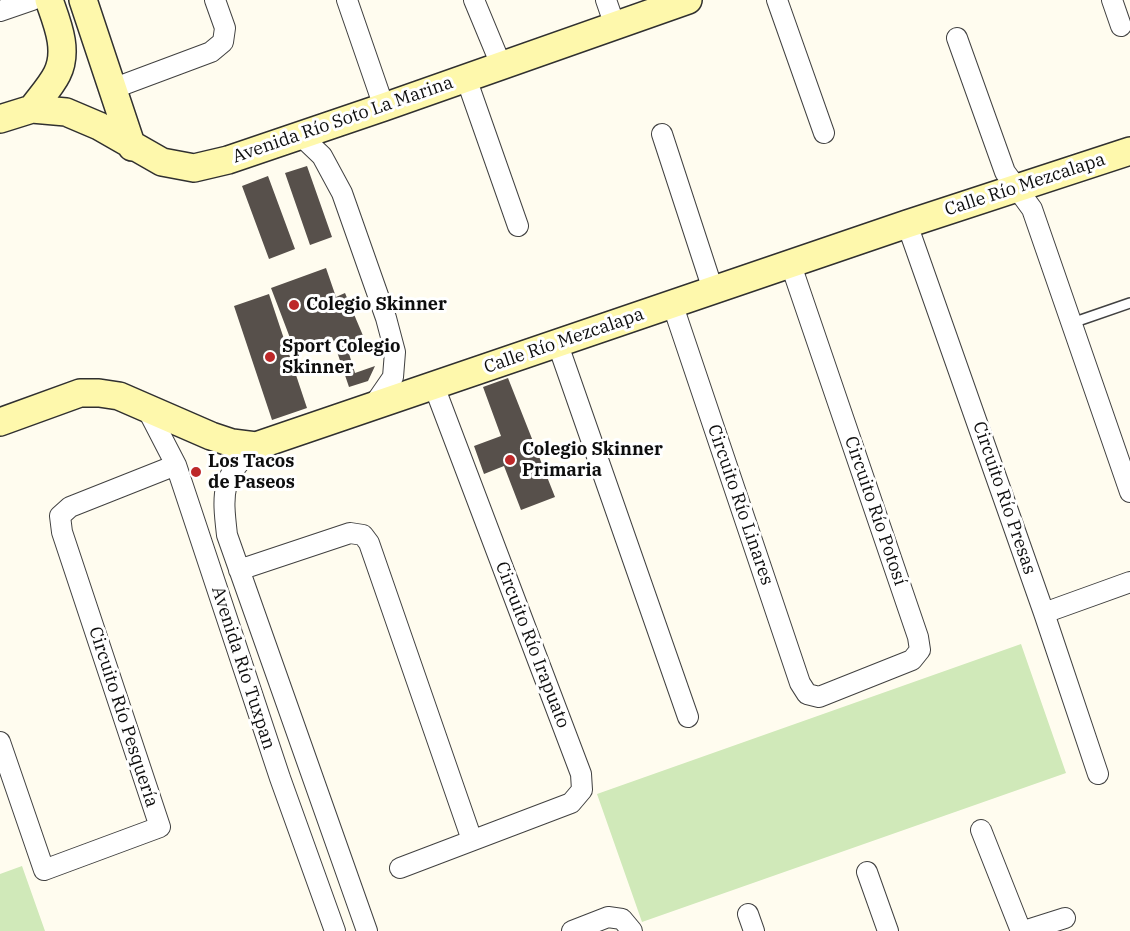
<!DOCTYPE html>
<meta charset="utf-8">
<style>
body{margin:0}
canvas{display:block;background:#fffcef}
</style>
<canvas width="1130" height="931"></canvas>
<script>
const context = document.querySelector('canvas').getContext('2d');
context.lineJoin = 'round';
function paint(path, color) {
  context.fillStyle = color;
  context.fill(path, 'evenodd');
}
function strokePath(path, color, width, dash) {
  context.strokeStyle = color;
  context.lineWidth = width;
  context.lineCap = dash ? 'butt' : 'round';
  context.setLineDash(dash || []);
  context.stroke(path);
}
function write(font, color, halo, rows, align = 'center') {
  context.font = font + ' "IBM Plex Serif",serif';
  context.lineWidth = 6;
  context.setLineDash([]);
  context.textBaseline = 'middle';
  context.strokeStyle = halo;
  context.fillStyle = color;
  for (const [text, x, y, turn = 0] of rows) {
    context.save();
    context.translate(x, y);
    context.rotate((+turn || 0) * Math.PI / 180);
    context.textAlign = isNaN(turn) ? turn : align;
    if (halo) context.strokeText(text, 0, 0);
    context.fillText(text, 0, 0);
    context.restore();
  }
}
paint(new Path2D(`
 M 1021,644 L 1066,773 L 642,922 L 597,794 Z
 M 22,866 L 45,931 L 0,931 L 0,874 Z`), '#d0e9b9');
paint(new Path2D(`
 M 307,166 L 332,237 L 310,245 L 285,173 Z
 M 268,176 L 295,249 L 269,259 L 242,186 Z
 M 326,268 L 336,297 L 345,293 L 364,338 L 346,344 L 355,373 L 375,366 L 368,381 L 349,387 L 332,337 L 295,351 L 271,288 Z
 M 269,294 L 307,408 L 272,420 L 234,306 Z
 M 508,378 L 555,497 L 521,510 L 504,466 L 484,474 L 474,446 L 501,436 L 483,387 Z`), '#57504b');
const lane = new Path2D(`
 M 1072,323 L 1130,303`);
const street = new Path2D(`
 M 347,0 L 384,107
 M 474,0 L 501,65
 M 606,0 L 615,26
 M 777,0 L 824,133
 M 1112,0 L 1121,26
 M 0,11 L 32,0
 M 957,38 L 1005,172 L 1032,209 L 1130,492
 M 466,78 L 518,226
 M 112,89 L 211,52 L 223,42 L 225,28 L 215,0
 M 299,134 L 322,156 L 342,193 L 386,318 L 395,352 L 393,377 L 373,406
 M 662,134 L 713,290
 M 907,224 L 1044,613 L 1098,774
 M 672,303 L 800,683 L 807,694 L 819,697 L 912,660 L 920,650 L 918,637 L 791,265
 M 557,342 L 688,717
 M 146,407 L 176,465 L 280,778 L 335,931
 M 256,446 C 221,476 222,492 227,535 L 367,931
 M 239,570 L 350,533 L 363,535 L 369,543 L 472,840
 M 1044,613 L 1130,582
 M 0,742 L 44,870 L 160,827 L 62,532 L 60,516 L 70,507 L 176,465
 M 981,830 L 1021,931
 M 400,868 L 571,803 L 582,790 L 581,774 L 434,386
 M 867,872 L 888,931
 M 748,914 L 754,931
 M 572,931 L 608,917 L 622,919 L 632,931
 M 1024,931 L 1065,918`);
const secondary = new Path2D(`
 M 83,0 L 132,147
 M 32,109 C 40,98 51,86 57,74 C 69,50 57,23 49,0
 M 0,119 L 32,109 L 66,112 L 99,126 L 162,162 L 194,168 L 228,160 L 384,107 L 688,0
 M 0,422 L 80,393 L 99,393 L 119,396 L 211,436 L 232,443 L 256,446 L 907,224 L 1130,151`);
strokePath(lane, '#414141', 12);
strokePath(street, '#414141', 22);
strokePath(secondary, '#303030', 30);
strokePath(lane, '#fff', 9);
strokePath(street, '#fff', 20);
strokePath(secondary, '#fef8ac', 27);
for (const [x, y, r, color] of [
 [294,305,6,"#bd2829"],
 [270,357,6,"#bd2829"],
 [510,460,6,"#bd2829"],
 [196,472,6,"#bd2829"]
]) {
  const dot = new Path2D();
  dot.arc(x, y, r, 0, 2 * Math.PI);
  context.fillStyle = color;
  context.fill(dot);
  strokePath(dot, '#fff', 2);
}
write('18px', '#0e0e0e', '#fff', [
 ["Avenida Río Soto La Marina",343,120,-19],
 ["Calle Río Mezcalapa",1025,185,-18],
 ["Calle Río Mezcalapa",564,341,-19],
 ["Circuito Río Presas",1004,498,71],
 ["Circuito Río Linares",740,505,71],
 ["Circuito Río Potosí",875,511,71],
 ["Circuito Río Irapuato",532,645,69],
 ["Avenida Río Tuxpan",243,668,72],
 ["Circuito Río Pesquería",123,717,72]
]);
write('bold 18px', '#0e0e0e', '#fff', [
 ["Colegio Skinner",306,305],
 ["Sport Colegio",282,347],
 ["Skinner",282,368],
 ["Colegio Skinner",522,450],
 ["Primaria",522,471],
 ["Los Tacos",208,462],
 ["de Paseos",208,483]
], 'left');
</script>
